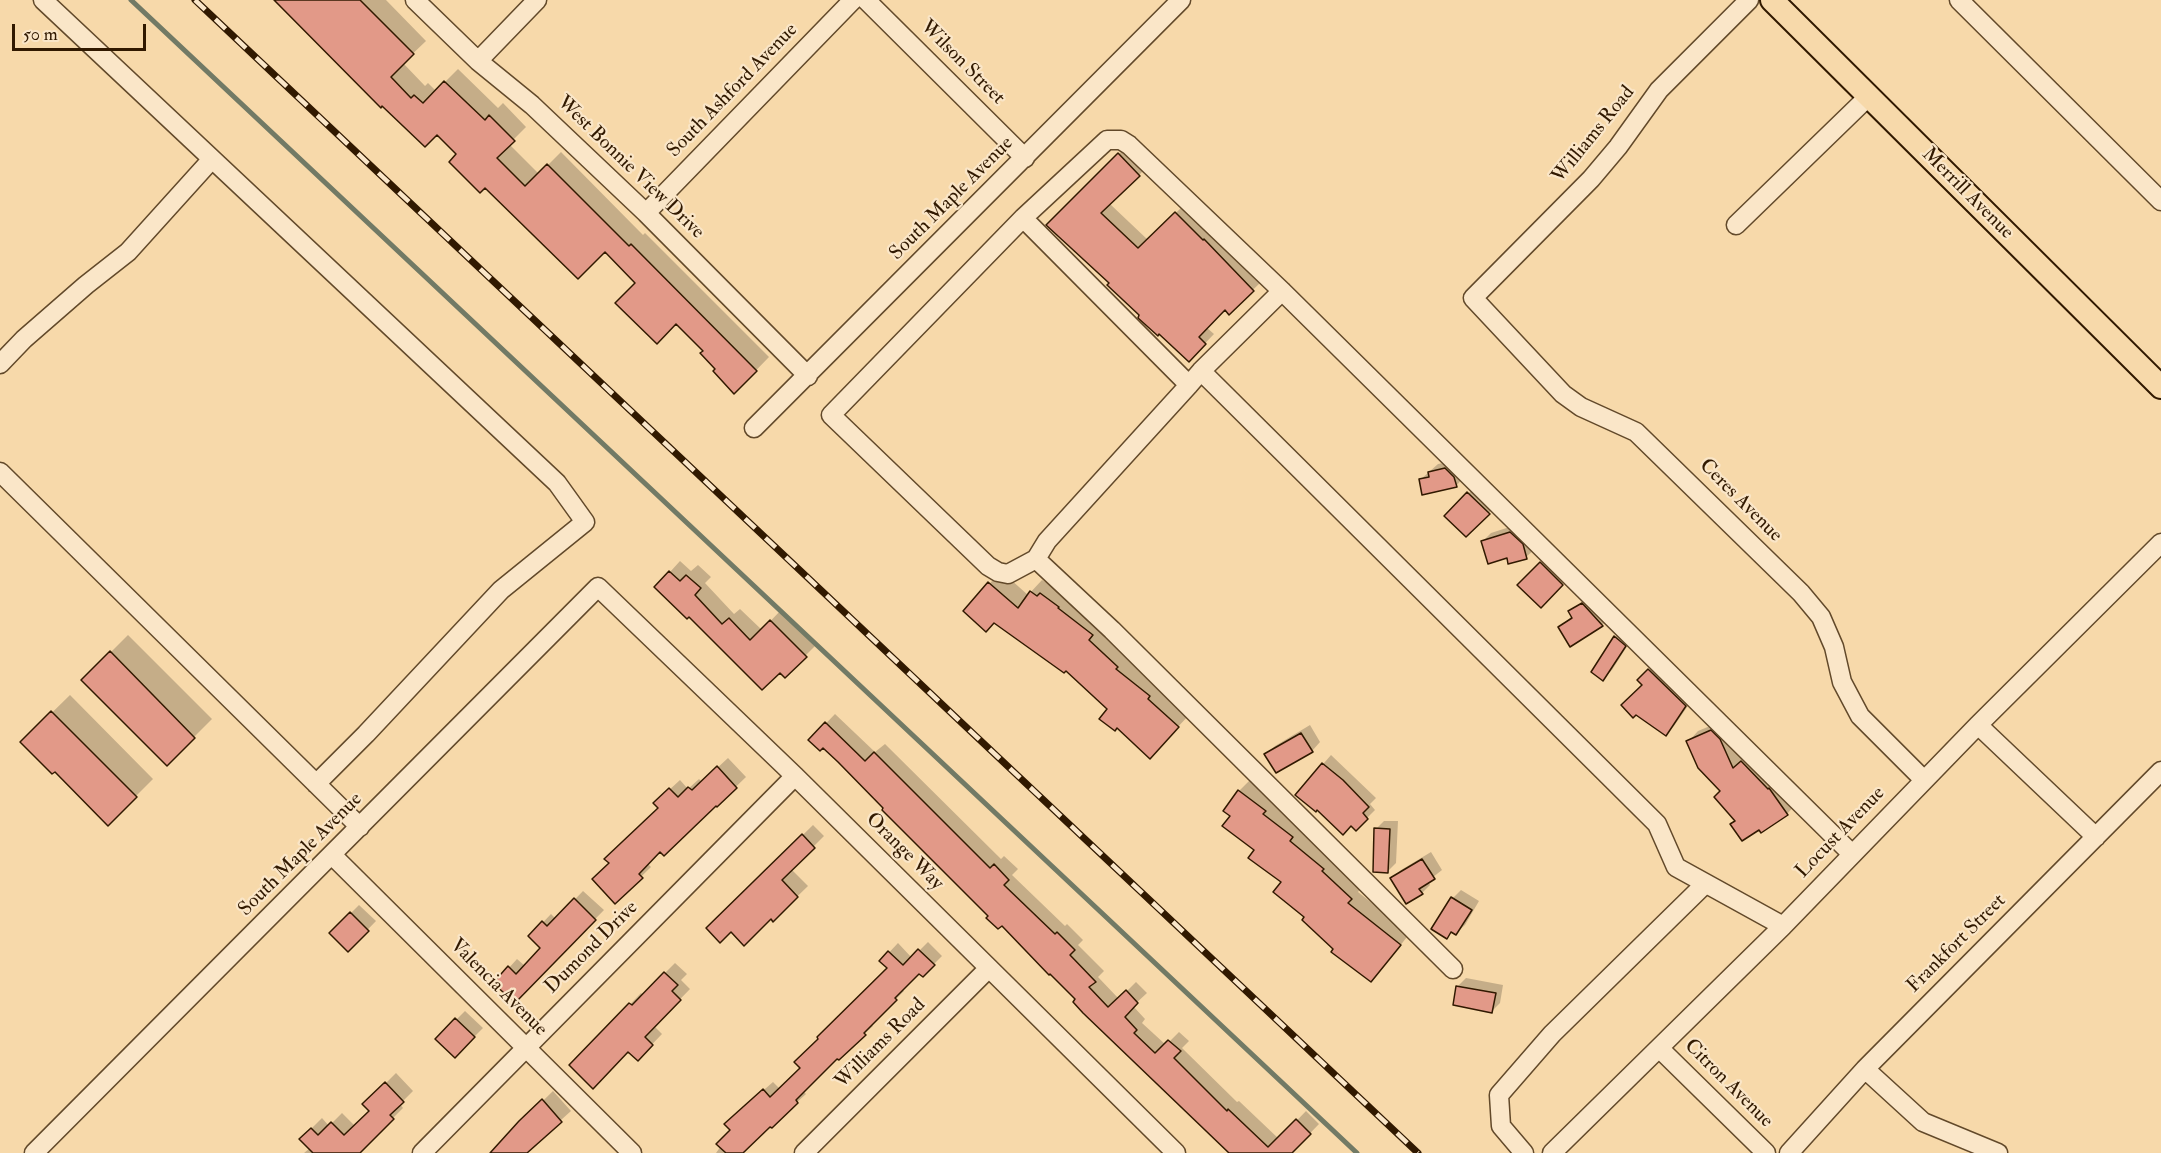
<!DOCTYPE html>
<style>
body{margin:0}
#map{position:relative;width:2161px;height:1153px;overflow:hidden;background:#f7d9aa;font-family:"IM FELL Double Pica",serif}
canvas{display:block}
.scale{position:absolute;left:12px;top:24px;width:134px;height:27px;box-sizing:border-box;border:3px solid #311900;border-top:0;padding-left:8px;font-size:18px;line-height:21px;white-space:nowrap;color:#311900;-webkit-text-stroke:4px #fae6c8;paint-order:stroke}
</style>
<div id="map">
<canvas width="2161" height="1153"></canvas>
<div class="scale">50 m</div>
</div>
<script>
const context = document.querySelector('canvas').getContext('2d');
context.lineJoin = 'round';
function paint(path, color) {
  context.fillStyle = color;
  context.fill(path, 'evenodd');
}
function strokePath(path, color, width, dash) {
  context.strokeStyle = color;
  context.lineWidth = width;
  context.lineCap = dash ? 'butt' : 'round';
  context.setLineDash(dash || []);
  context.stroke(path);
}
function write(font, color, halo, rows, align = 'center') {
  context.font = font + ' "IM FELL Double Pica",serif';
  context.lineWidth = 4.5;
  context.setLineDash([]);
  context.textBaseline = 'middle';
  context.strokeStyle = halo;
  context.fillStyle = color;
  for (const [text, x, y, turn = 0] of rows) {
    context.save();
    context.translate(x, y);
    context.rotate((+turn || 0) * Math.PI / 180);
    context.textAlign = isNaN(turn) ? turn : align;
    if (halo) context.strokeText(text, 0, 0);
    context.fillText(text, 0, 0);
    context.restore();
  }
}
paint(new Path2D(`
 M 275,0 L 386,0 L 426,41 L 403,63 L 425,86 L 428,83 L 436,91 L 458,69 L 498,108 L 503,103 L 526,127 L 509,144 L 539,174 L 561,152 L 643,235 L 645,233 L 769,357 L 735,392 L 705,351 L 605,250 L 458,154 L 437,133 Z
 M 1128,145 L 1148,166 L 1110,204 L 1148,240 L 1185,204 L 1262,281 L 1229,313 L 1225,308 L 1206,327 L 1214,334 L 1189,360 L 1048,225 Z
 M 1454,461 L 1464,477 L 1456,486 L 1420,480 L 1438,464 Z
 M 1477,485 L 1497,505 L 1466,535 L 1446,516 Z
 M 1519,524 L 1535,549 L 1526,557 L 1508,556 L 1483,541 L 1491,533 Z
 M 1549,554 L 1571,575 L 1541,606 L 1520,585 Z
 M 680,561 L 691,571 L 698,565 L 711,577 L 705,583 L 734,614 L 740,609 L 762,630 L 781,610 L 816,645 L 785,676 L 780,670 L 762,688 L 670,572 Z
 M 1001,571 L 1028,595 L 1042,580 L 1050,585 L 1052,583 L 1190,714 L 1161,745 L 1109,709 L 1066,669 L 995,621 L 965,611 Z
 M 1591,595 L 1610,617 L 1602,625 L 1560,627 L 1572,616 L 1570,612 Z
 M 1623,629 L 1633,637 L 1612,670 L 1603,679 L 1615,637 Z
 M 128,635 L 212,719 L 167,764 L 83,680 Z
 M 1658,662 L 1694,697 L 1674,726 L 1666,734 L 1644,685 L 1639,680 Z
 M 70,695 L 153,779 L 108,824 L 55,770 L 22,742 Z
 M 835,714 L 875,752 L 885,744 L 1001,859 L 1004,856 L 1018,869 L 1012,875 L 1065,926 L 1067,924 L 1083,940 L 1078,945 L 1104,971 L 1098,977 L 1119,999 L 1136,982 L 1147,993 L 1133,1006 L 1145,1019 L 1142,1023 L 1166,1045 L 1179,1032 L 1189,1041 L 1182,1048 L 1237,1102 L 1239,1101 L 1279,1139 L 1306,1111 L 1319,1124 L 1291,1153 L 1231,1153 L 1002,924 L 990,916 L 823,746 L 810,740 Z
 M 1722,721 L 1797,803 L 1787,814 L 1759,828 L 1737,820 L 1722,790 L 1688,742 L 1698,731 Z
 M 1310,725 L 1320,742 L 1312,751 L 1266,754 L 1275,746 Z
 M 1331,755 L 1376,798 L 1370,804 L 1375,810 L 1356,829 L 1351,824 L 1297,794 Z
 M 728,758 L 746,777 L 717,805 L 716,803 L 660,850 L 647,863 L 651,867 L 615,902 L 660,808 L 655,803 L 680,780 L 688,789 L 699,779 L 702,782 Z
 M 1250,780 L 1275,799 L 1273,803 L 1303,825 L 1362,887 L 1358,892 L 1410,933 L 1382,969 L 1335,949 L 1306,917 L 1283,881 L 1256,849 L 1232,816 L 1239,791 Z
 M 1384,821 L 1398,821 L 1396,863 L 1388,871 L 1376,829 Z
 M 813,825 L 824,836 L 791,869 L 808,886 L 774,919 L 771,917 L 731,930 L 708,928 Z
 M 1431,852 L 1442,870 L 1428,881 L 1430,885 L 1422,893 L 1392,878 L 1401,870 Z
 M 1461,890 L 1479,901 L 1465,925 L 1456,933 L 1452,931 L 1447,937 L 1453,898 Z
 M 583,891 L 604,910 L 515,1001 L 495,983 L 517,959 L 525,966 L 542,948 L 530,936 L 551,914 L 556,919 Z
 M 359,905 L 376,921 L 348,950 L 331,933 Z
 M 928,942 L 942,956 L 923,975 L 919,972 L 902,989 L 904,991 L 871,1024 L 873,1026 L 803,1091 L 806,1094 L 741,1153 L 716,1153 L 732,1130 L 734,1116 L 773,1082 L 780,1089 L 802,1068 L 889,968 L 881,961 L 898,943 L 912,958 Z
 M 675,963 L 687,974 L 681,980 L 690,989 L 654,1026 L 662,1034 L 638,1059 L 629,1050 L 571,1065 L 641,993 L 643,995 Z
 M 1466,978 L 1503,985 L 1500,1003 L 1492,1011 L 1458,986 Z
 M 465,1011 L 483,1028 L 455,1056 L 437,1039 Z
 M 396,1073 L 413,1091 L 400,1104 L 403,1108 L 358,1153 L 304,1153 L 310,1148 L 301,1139 L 322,1118 L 329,1126 L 342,1113 L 355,1126 L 371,1111 L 375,1094 Z
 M 553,1091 L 571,1111 L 561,1120 L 524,1153 L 490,1153 Z`), '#0003');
strokePath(new Path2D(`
 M 131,0 L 1357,1153`), '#727a65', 5);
const building = new Path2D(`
 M 274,0 L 360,0 L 414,54 L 391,77 L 411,98 L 414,95 L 423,103 L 444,81 L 485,120 L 489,115 L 515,141 L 497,158 L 525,186 L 547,164 L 629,246 L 631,244 L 757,371 L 734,394 L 713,371 L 715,369 L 700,353 L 703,351 L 676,324 L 657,344 L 615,303 L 635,283 L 605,252 L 578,279 L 485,188 L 480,193 L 449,162 L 456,154 L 437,135 L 425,147 L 382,106 L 381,108 Z
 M 1118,153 L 1140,176 L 1101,213 L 1138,248 L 1175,212 L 1203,240 L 1204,239 L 1254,291 L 1229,315 L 1225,310 L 1199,337 L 1206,344 L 1189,362 L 1159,334 L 1158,336 L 1138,318 L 1139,315 L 1107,285 L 1109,283 L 1046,225 Z
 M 1445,468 L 1454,477 L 1457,487 L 1422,495 L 1419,479 L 1429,477 L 1428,472 Z
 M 1467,492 L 1490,514 L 1466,537 L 1444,516 Z
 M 1510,532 L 1523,544 L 1527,559 L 1508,564 L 1507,558 L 1488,564 L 1481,541 Z
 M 1540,562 L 1563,585 L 1541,608 L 1517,585 Z
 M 669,571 L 680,581 L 686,575 L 701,588 L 695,595 L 722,624 L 729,618 L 750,640 L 770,620 L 807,657 L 785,678 L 780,673 L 762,690 L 689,617 L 687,619 L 654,587 Z
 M 988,582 L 1018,608 L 1030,591 L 1037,596 L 1040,593 L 1059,607 L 1058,608 L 1093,635 L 1089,640 L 1118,667 L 1116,669 L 1150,696 L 1148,699 L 1179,727 L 1150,759 L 1117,728 L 1115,731 L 1099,719 L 1107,709 L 1066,671 L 1064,673 L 994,623 L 986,632 L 963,611 Z
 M 1582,603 L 1603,626 L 1570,647 L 1558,627 L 1572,618 L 1568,611 Z
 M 1614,636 L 1626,646 L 1603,681 L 1591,672 Z
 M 110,651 L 195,738 L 167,766 L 81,680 Z
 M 1648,669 L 1686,706 L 1666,736 L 1636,715 L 1633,718 L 1621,705 L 1642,685 L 1637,680 Z
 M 51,711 L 137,797 L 108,826 L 55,772 L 52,774 L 20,742 Z
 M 825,722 L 865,761 L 874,752 L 990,868 L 994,864 L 1009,880 L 1004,885 L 1055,934 L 1057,932 L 1075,950 L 1070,955 L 1096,982 L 1089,987 L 1108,1007 L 1126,990 L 1138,1003 L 1125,1017 L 1137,1030 L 1134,1033 L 1155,1053 L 1168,1040 L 1181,1051 L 1174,1058 L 1227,1111 L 1228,1109 L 1268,1147 L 1296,1119 L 1311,1134 L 1292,1153 L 1229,1153 L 1083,1013 L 1073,1002 L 1075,999 L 1050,974 L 1049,975 L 1002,926 L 998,929 L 986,918 L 988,916 L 882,810 L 883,808 L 838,762 L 823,748 L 820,751 L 808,740 Z
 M 1711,730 L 1720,739 L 1733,768 L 1741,761 L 1768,789 L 1769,788 L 1788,815 L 1761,833 L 1759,830 L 1742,841 L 1730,824 L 1735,821 L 1714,797 L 1720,791 L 1698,768 L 1686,741 Z
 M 1301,733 L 1313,752 L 1276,773 L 1264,754 Z
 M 1322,763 L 1343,780 L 1369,807 L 1363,813 L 1368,819 L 1356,831 L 1351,826 L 1343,835 L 1317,810 L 1316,812 L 1295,795 Z
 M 717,766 L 737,788 L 717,807 L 716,806 L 664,856 L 660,852 L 639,874 L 643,878 L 615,904 L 592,879 L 609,863 L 604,859 L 658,808 L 653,803 L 669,788 L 678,797 L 688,787 L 692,790 Z
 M 1238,790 L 1266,811 L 1263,814 L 1293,837 L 1290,841 L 1324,869 L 1322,871 L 1352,899 L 1348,903 L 1401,945 L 1371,982 L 1331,952 L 1333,949 L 1302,920 L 1304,917 L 1273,892 L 1281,882 L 1248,858 L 1254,850 L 1222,826 L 1230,816 L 1223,811 Z
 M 1374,828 L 1390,829 L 1388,873 L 1373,872 Z
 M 802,834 L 815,848 L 782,880 L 798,897 L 773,922 L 771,919 L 744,946 L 731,932 L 720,943 L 706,928 Z
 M 1422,859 L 1435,879 L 1419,889 L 1423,894 L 1406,904 L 1390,878 Z
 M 1451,897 L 1472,910 L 1456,935 L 1451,932 L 1447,939 L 1431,929 Z
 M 574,898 L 596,920 L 515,1003 L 493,983 L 508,966 L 516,974 L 540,948 L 528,936 L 542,921 L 547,926 Z
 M 350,912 L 369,931 L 348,952 L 329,933 Z
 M 918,949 L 935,965 L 923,977 L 919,974 L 895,998 L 897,1000 L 864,1033 L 866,1035 L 839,1060 L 837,1059 L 796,1100 L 798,1103 L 772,1128 L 770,1127 L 743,1153 L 726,1153 L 716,1144 L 730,1130 L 724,1124 L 763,1089 L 770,1097 L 800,1068 L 794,1062 L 818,1039 L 817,1037 L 887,968 L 879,961 L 888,951 L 903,965 Z
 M 664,972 L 678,985 L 672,991 L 681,1000 L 645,1037 L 653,1045 L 638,1061 L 628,1052 L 593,1089 L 569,1065 L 629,1003 L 632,1005 Z
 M 1456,986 L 1496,993 L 1492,1013 L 1453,1005 Z
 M 455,1018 L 475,1037 L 455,1058 L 435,1039 Z
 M 385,1082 L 404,1102 L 390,1115 L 394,1119 L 360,1153 L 313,1153 L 299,1139 L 311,1128 L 318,1135 L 331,1122 L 344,1135 L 369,1111 L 362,1104 Z
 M 542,1099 L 562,1122 L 527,1153 L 490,1153 L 519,1121 Z`);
paint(building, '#e29988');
strokePath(building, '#311900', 1.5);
const minor = new Path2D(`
 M 43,0 L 557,483 L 585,522 L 501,590 L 366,734 L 316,784
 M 415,0 L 478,61 L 532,105 L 646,213 L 808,376
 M 866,0 L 1025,158
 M 1749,0 L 1659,90 L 1618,147 L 1591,179 L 1473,298 L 1563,394 L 1581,407 L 1636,432 L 1801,593 L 1821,617 L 1834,647 L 1842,682 L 1860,716 L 1924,780
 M 1959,0 L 2161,201
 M 478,61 L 537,0
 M 646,213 L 853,0
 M 1023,218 L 1107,140 L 1121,140 L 1129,145 L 1282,291 L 1852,854
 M 1736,225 L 1869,96
 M 0,364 L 24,339 L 86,285 L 128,252 L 212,159
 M 1201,371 L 1657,824 L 1676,867 L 1783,926
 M 1189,385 L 1023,218 L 831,415 L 988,566 L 998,572 L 1008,574 L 1036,559 L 1047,541 L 1189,385 L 1201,371 L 1282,291
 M 754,428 L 1181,0
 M 0,472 L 360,827
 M 1036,559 L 1112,630 L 1453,969
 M 1978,725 L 2096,837
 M 332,855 L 632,1153
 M 1659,1048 L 1766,1153
 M 1865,1069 L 1923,1122 L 1998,1153
 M 34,1153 L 598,587 L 795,776 L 1176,1153
 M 422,1153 L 795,776
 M 804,1153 L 989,968
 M 1524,1153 L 1501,1126 L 1499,1095 L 1552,1034 L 1705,884
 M 1552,1153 L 1783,926 L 1978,725 L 2161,543
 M 1789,1153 L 1865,1069 L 2161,771`);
const major = new Path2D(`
 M 1772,0 L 2161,387`);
strokePath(minor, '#62492a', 21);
strokePath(major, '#311900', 26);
strokePath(minor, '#fae6c8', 18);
strokePath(major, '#f7d9aa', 22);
const rail = new Path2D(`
 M 195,0 L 1418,1153`);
strokePath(rail, '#311900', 7);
strokePath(rail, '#fae6c8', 4.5, [14]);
write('20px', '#311900', '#fae6c8', [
 ["Wilson Street",962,63,45],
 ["South Ashford Avenue",733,91,-46],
 ["Williams Road",1594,135,-51],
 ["West Bonnie View Drive",630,168,44],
 ["Merrill Avenue",1967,194,45],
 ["South Maple Avenue",952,199,-45],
 ["Ceres Avenue",1740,501,45],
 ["Locust Avenue",1841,833,-46],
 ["Orange Way",904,852,45],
 ["South Maple Avenue",301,855,-45],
 ["Frankfort Street",1957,944,-45],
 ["Dumond Drive",592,948,-45],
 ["Valencia Avenue",498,988,45],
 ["Williams Road",881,1044,-45],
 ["Citron Avenue",1728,1084,45]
]);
</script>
